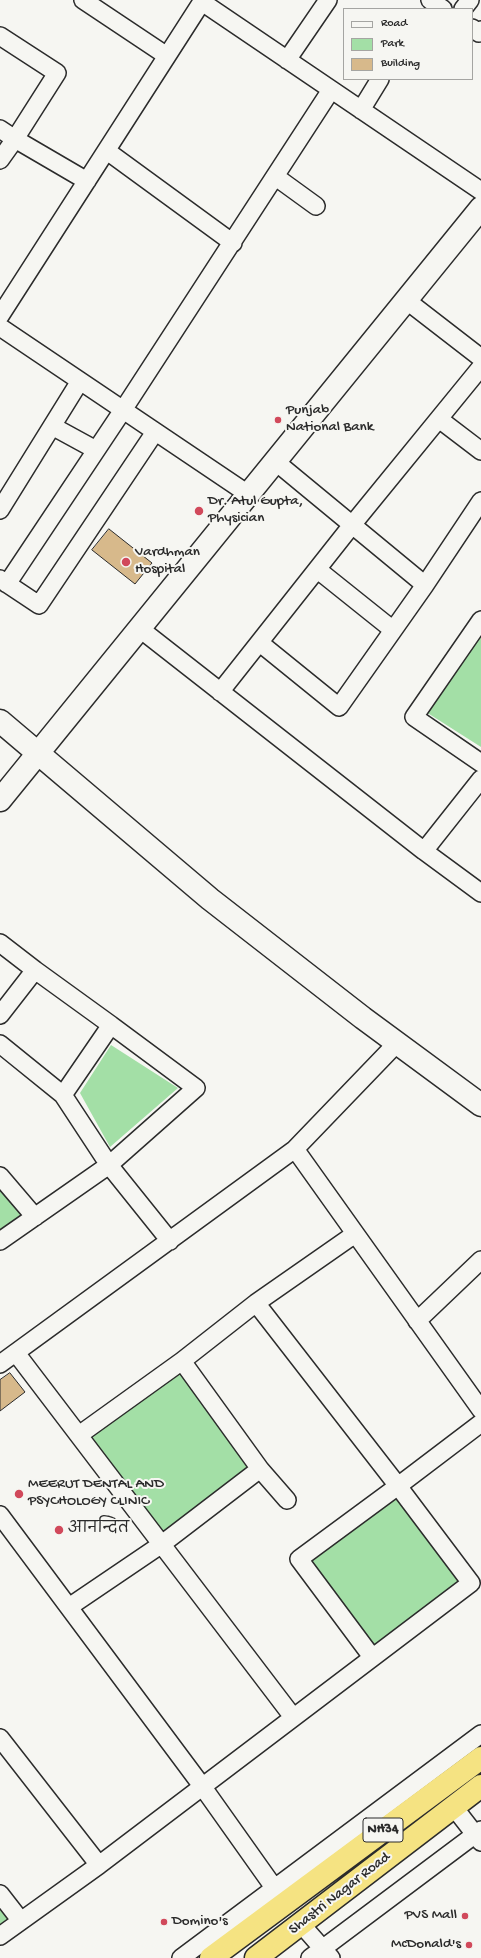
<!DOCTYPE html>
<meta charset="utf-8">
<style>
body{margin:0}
#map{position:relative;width:481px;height:1958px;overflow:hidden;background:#f6f6f2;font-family:"Gochi Hand",sans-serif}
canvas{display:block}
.legend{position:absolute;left:343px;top:8px;width:130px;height:72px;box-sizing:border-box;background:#f6f6f2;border:1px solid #a5a5a2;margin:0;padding:5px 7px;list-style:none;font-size:12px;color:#2b2b2b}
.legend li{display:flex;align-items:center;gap:8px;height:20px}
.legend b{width:20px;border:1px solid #a5a5a2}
</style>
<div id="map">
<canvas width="481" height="1958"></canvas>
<ul class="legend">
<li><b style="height:5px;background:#f6f6f2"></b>Road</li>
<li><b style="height:11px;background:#a3dfa6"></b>Park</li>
<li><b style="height:11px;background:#d7b98b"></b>Building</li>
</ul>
</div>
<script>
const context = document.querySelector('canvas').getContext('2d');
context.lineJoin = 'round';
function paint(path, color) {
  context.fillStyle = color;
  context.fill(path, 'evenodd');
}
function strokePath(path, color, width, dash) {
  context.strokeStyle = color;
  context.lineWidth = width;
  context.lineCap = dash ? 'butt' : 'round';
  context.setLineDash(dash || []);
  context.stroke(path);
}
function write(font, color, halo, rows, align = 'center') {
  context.font = font + ' "Gochi Hand","Playpen Sans Deva",sans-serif';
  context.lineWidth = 4;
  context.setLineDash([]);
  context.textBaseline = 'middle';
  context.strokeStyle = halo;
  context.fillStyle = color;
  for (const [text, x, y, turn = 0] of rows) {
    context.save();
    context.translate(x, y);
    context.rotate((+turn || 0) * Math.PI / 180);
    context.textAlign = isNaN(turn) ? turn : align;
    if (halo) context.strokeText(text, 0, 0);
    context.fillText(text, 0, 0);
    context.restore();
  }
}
paint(new Path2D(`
 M 481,631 L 481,747 L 426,712 Z
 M 111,1045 L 178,1088 L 110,1147 L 80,1093 Z
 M 0,1185 L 26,1216 L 0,1233 Z
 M 180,1371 L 251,1466 L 162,1537 L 89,1438 Z
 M 396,1497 L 460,1580 L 373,1648 L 309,1558 Z
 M 0,1905 L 12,1921 L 0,1929 Z`), '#a3dfa6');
const building = new Path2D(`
 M 109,529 L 152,563 L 135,584 L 92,550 Z
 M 10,1373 L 25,1392 L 0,1411 L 0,1380 Z`);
paint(building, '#d7b98b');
strokePath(building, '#2b2b2b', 1);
const street = new Path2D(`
 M 83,0 L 167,56
 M 430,0 L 443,9
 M 202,2 L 481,191
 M 463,9 L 470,0
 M 472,28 L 479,33 L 481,30
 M 0,36 L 57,73 L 15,139 L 87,181
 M 287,60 L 328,0
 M 361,110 L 380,79
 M 0,129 L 15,139 L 0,160
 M 107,151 L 233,243
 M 276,177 L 316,206
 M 406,300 L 481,358
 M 0,316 L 203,0
 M 0,327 L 248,494
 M 439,419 L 481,451
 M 52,426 L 96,450
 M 276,462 L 425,585 L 481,501
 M 0,510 L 80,381
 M 318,570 L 393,630
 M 0,579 L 39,605 L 155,432
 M 7,584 L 123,410 L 331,90
 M 481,620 L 414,717 L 481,763
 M 139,628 L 424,851 L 481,893
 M 260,643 L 339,707 L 425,585
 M 220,692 L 352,525 L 481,367
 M 424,851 L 481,779
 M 0,943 L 35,970
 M 0,1015 L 35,970 L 111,1025
 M 111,1025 L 196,1088 L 109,1165 L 63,1095 Z
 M 0,1044 L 63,1095
 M 295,1149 L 397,1043
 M 0,1176 L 35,1217
 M 0,1241 L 109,1165 L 170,1241
 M 256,1303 L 355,1234
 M 417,1321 L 481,1260
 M 16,1353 L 293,1717
 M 182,1361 L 256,1303 L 398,1486 L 481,1423
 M 0,1364 L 295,1149 L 481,1410
 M 260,1469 L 287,1500
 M 0,1515 L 202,1786 L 285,1903
 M 69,1607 L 162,1544 L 260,1469 L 182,1361 L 79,1435
 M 0,1738 L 99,1865 L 471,1583 L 398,1486 L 299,1559 L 372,1657
 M 453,1806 L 481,1842
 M 0,1894 L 21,1921
 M 301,1924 L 331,1958
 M 0,1936 L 99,1865
 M 181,1958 L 481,1734
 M 310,1958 L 481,1830`);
const secondary = new Path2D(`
 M 0,721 L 210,899 L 363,1018 L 481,1105
 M 0,800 L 481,208`);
const highway = new Path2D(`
 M 211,1958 L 481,1758
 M 256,1958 L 481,1786`);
strokePath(street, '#2b2b2b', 20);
strokePath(secondary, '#2b2b2b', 25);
strokePath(highway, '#2b2b2b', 25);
strokePath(street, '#f6f6f2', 17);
strokePath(secondary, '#f6f6f2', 22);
strokePath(highway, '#f5e382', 22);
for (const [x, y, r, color] of [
 [278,420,4,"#d1495b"],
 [199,511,5,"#d1495b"],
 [126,562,5,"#d1495b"],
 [19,1494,5,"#d1495b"],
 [59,1530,5,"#d1495b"],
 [465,1916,4,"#d1495b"],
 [164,1922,4,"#d1495b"],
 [469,1945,4,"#d1495b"]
]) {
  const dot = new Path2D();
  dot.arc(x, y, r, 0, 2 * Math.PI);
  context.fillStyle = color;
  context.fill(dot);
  strokePath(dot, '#f6f6f2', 1.5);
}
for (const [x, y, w] of [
 [383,1830,40]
]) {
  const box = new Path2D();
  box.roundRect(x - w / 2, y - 12, w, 24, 3);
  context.fillStyle = '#f6f6f2';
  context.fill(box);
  strokePath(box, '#2b2b2b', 1);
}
write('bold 14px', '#2b2b2b', null, [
 ["NH34",383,1830]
]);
write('15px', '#2b2b2b', '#f6f6f2', [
 ["Punjab",286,411],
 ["National Bank",286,428],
 ["Dr. Atul Gupta,",208,502],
 ["Physician",208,519],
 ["Vardhman",135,553],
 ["Hospital",135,570],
 ["MEERUT DENTAL AND",28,1485],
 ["PSYCHOLOGY CLINIC",28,1502],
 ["आनन्दित",68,1530],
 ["PVS Mall",457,1916,"right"],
 ["Domino's",172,1922],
 ["McDonald's",461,1945,"right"]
], 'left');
write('15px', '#2b2b2b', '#f6f6f2', [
 ["Shastri Nagar Road",340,1894,-38]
]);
</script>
